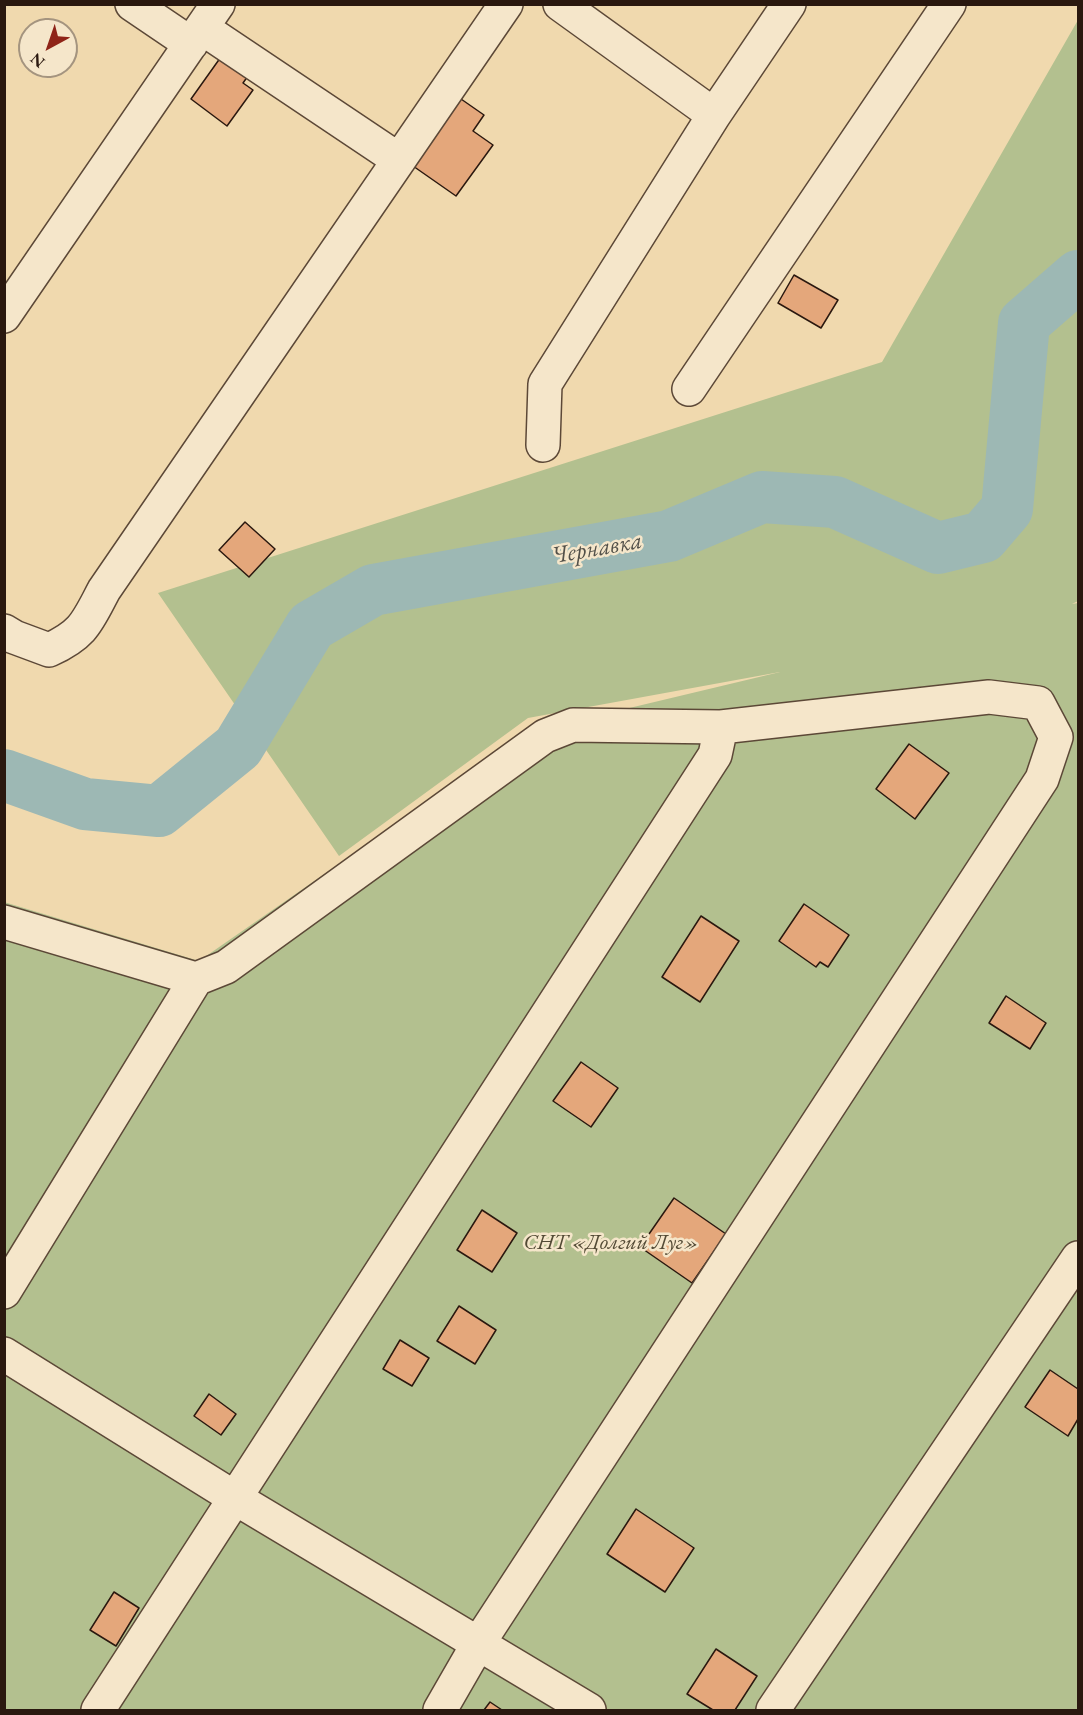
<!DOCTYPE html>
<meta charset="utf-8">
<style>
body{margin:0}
#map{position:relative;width:1083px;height:1715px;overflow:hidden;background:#f0d9ae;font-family:"EB Garamond",serif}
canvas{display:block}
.frame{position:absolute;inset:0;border:6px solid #2a180f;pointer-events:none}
.north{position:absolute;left:18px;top:18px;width:60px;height:60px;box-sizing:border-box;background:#f5e6ca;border:2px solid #a4947f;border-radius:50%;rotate:220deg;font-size:16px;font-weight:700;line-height:24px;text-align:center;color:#2a180f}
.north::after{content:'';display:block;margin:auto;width:21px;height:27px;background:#8f2418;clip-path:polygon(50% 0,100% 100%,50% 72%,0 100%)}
</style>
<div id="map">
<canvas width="1083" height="1715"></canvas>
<div class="frame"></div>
<div class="north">N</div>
</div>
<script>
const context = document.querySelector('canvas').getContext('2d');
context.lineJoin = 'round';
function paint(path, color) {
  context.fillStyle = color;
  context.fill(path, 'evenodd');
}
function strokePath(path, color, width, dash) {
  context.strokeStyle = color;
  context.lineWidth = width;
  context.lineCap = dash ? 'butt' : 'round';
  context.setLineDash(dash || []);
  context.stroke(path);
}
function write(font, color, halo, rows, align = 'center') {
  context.font = font + ' "EB Garamond",serif';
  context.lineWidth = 5;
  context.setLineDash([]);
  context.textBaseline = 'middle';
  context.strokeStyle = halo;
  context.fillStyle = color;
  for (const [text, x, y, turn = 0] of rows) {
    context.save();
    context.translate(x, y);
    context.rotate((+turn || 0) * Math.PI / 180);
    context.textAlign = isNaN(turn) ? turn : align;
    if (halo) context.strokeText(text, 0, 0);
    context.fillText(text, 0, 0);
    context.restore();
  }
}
paint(new Path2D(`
 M 1078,20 L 1078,601 L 1072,604 L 1078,603 L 1078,1710 L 5,1710 L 4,902 L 199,961 L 529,732 L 780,672 L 528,718 L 339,856 L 158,593 L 882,362 Z`), '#b3c08f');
strokePath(new Path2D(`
 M 4,775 L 85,804 L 159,811 L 238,747 L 311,626 L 373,590 L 669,536 L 762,497 L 835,502 L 938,548 L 983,537 L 1007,509 L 1024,323 L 1078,276`), '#9db8b4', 52);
const building = new Path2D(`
 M 228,47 L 255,66 L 243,83 L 253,90 L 227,126 L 191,99 Z
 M 461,99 L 484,115 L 473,131 L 493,145 L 456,196 L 413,166 Z
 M 794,275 L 838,300 L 821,328 L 778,303 Z
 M 245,522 L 275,549 L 249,577 L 219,550 Z
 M 909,744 L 949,773 L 915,819 L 876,789 Z
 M 804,904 L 849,935 L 828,967 L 820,962 L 816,967 L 779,941 Z
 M 701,916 L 739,941 L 700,1002 L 662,977 Z
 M 1006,996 L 1046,1023 L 1030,1049 L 989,1023 Z
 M 581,1062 L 618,1088 L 591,1127 L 553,1101 Z
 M 674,1198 L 726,1234 L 692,1283 L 640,1247 Z
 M 482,1210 L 517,1233 L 492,1272 L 457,1250 Z
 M 459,1306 L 496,1330 L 475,1364 L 437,1341 Z
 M 400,1340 L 429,1358 L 412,1386 L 383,1369 Z
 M 1050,1370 L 1078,1389 L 1078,1419 L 1068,1436 L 1025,1407 Z
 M 209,1394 L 236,1414 L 221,1435 L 194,1416 Z
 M 636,1509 L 694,1548 L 665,1592 L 607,1554 Z
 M 114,1592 L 139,1608 L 116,1646 L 90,1630 Z
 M 716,1649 L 757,1676 L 735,1710 L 713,1710 L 687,1694 Z
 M 490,1702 L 502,1710 L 484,1710 Z`);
paint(building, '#e4a77b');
strokePath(building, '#2a180f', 1.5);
const minor = new Path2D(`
 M 132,4 L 191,44
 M 560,4 L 714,115
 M 202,28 L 399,160
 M 4,316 L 218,4
 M 689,389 L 949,4
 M 543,445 L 545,384 L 714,115 L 789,4
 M 4,631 L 14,637 L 49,650 C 84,634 87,622 104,590 L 506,4
 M 4,922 L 196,979 L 226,967 L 545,736 L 573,725 L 721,727 L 989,697 L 1038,703 L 1056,737 L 1042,779 L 478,1644 L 440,1710
 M 4,1292 L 196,979
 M 4,1354 L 235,1498 L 589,1710
 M 98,1710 L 715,755 L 721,727
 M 773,1710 L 1078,1258`);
strokePath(minor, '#5c4837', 36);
strokePath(minor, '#f5e6ca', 33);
write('italic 22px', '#534a35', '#f5e6ca', [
 ["СНТ «Долгий Луг»",611,1243]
]);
write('italic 24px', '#525049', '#f5e6ca', [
 ["Чернавка",597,549,-10]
]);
</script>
